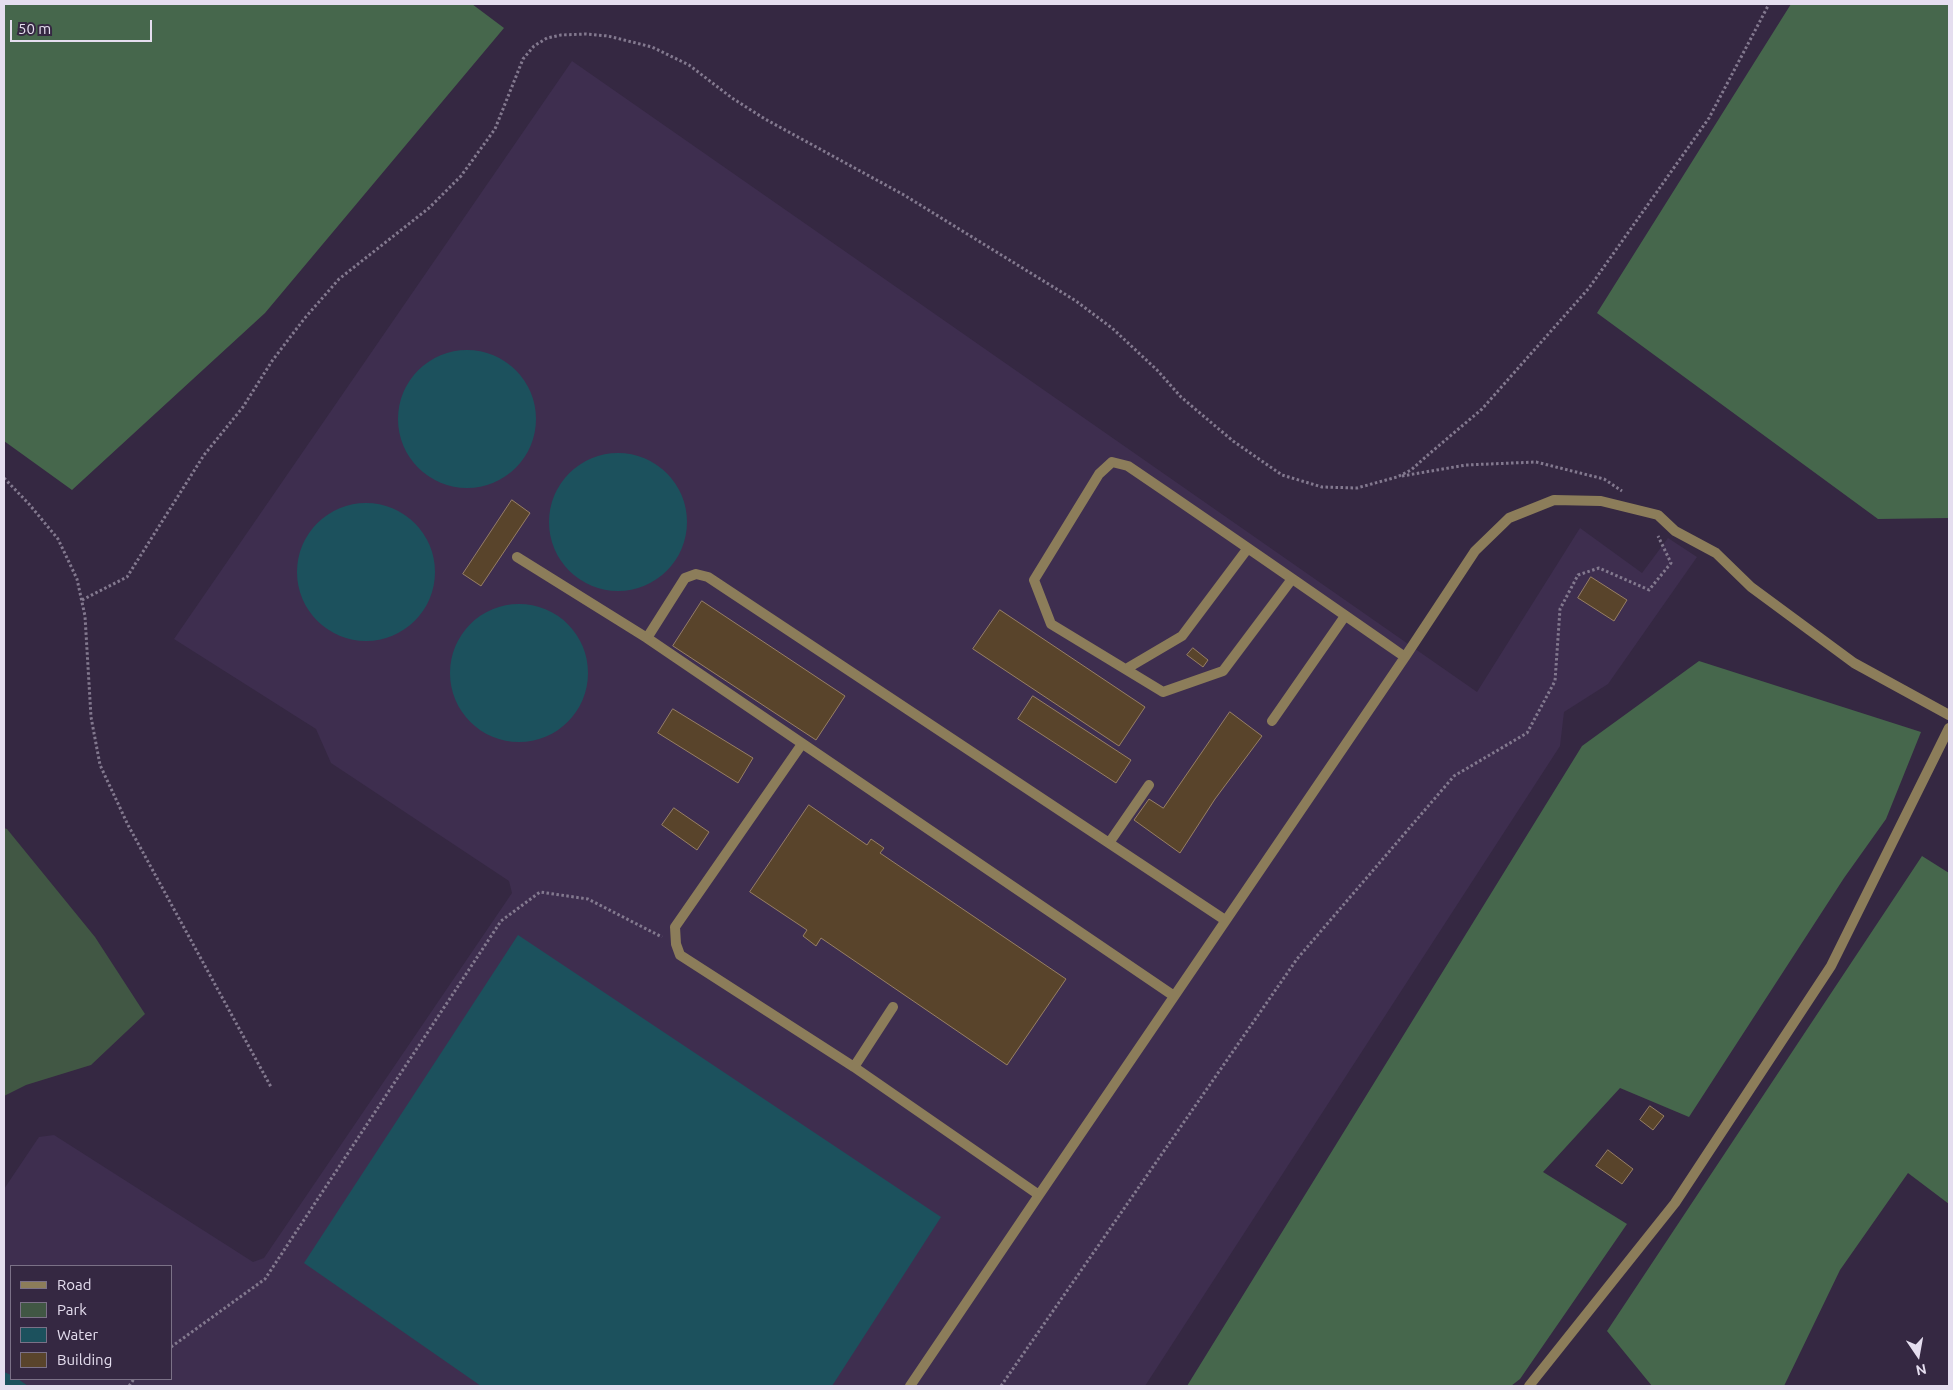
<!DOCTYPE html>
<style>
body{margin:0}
#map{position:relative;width:1953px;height:1390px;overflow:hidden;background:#352842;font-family:Ubuntu,sans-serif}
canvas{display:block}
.frame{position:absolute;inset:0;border:5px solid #e5deef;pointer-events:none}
.legend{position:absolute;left:10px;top:1265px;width:162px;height:115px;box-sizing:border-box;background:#352842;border:1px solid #7b7187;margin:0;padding:6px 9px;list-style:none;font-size:15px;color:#e5deef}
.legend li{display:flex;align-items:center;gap:10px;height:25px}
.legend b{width:25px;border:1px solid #7b7187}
.north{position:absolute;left:1893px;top:1330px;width:50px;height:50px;-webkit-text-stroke:4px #352842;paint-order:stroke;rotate:168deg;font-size:14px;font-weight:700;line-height:20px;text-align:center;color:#e5deef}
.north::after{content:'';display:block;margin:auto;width:18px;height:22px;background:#e5deef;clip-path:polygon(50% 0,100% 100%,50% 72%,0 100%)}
.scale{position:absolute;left:10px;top:20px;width:142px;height:22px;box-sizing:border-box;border:2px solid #e5deef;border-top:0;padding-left:6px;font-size:15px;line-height:18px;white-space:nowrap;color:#e5deef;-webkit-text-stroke:4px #352842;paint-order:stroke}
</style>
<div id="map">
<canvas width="1953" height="1390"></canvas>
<div class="frame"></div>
<ul class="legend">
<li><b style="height:6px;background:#8c7d5a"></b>Road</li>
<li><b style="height:14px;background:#415744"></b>Park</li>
<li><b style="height:14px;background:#1c515d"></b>Water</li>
<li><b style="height:14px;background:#59442b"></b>Building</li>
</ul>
<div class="north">N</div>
<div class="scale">50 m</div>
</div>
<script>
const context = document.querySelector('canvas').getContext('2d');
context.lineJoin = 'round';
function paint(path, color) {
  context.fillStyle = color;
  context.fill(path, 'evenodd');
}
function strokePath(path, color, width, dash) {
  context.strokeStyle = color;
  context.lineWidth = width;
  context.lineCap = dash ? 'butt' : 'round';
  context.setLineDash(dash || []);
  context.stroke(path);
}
paint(new Path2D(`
 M 572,61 L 1477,692 L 1580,528 L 1642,573 L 1668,538 L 1697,557 L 1608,684 L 1564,712 L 1560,746 L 1145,1386 L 4,1386 L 4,1189 L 39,1137 L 54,1135 L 253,1262 L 264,1258 L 512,893 L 509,881 L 331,763 L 316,729 L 174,639 ZM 11,1266 L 171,1266 L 171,1379 L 11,1379 Z`), '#3e2e4f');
paint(new Path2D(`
 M 4,828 L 7,829 L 95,937 L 145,1014 L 91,1065 L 26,1085 L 4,1096 Z`), '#415744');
paint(new Path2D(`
 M 4,4 L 472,4 L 504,28 L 265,313 L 72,490 L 4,441 Z
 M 1791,4 L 1949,4 L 1949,518 L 1878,519 L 1597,313 Z
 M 1699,661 L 1921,732 L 1886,819 L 1844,878 L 1689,1117 L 1620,1088 L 1543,1172 L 1627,1224 L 1520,1379 L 1511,1386 L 1187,1386 L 1582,746 Z
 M 1922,856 L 1949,873 L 1949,1204 L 1908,1173 L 1840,1270 L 1784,1386 L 1652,1386 L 1607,1331 Z`), '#46674c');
paint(new Path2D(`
 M398 419a69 69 0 1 1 138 0a69 69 0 1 1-138 0Z
 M549 522a69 69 0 1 1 138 0a69 69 0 1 1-138 0Z
 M297 572a69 69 0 1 1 138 0a69 69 0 1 1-138 0Z
 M450 673a69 69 0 1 1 138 0a69 69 0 1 1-138 0Z
 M 518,935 L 941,1217 L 832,1386 L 481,1386 L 304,1263 Z
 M 4,1372 L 11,1375 L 11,1379 L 18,1379 L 28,1386 L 4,1386 Z`), '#1c515d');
const building = new Path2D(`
 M 512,500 L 530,513 L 481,586 L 463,574 Z
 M 1591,577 L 1627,600 L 1614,621 L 1578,598 Z
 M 702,601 L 845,696 L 816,740 L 673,646 Z
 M 1000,610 L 1145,707 L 1119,746 L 973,649 Z
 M 1193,648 L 1208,660 L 1203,667 L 1187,655 Z
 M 1033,696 L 1131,760 L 1116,783 L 1018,719 Z
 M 673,709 L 753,758 L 738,783 L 658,733 Z
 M 1230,712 L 1262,736 L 1215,799 L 1180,853 L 1134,820 L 1149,799 L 1163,808 Z
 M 809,805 L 867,845 L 871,839 L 884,848 L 880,853 L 1066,979 L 1007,1065 L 821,938 L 816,946 L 803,936 L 807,930 L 750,892 Z
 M 674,808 L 709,832 L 697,850 L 662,825 Z
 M 1650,1106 L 1664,1116 L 1653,1130 L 1640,1120 Z
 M 1608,1150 L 1633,1169 L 1622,1184 L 1596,1166 Z`);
paint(building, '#59442b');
strokePath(building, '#977f64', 1);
strokePath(new Path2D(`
 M 1402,476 L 1466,465 L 1536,462 L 1604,479 L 1622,491
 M 4,478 L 29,504 L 58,539 L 77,579 L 85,616 L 91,717 L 100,765 L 128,825 L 271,1087
 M 82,600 L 127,577 L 204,455 L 243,407 L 272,361 L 304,319 L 339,279 L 429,208 L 461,176 L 495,129 L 523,59 L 534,46 L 547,38 L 561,35 L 586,34 L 608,36 L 652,47 L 689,65 L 732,98 L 765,119 L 904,195 L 1076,301 L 1112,328 L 1157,370 L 1181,397 L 1233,441 L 1282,475 L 1322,487 L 1357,488 L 1397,477 L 1411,470 L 1429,454 L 1482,409 L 1589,288 L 1709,118 L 1769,4
 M 171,1347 L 265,1279 L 501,921 L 540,892 L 588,899 L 662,937
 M 129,1386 L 134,1379
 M 1001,1386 L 1297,959 L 1454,776 L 1527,733 L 1555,681 L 1560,609 L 1578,575 L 1599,568 L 1649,590 L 1671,563 L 1658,536`), '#83798f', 3, [2.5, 2.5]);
strokePath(new Path2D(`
 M 517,557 L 647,638 L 1174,996
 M 647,638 L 685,578 L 696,574 L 708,577 L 1225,920
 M 1405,657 L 1475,551 L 1509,518 L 1554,500 L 1601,501 L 1658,515 L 1675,531 L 1716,553 L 1751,587 L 1854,663 L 1949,715
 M 1126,669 L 1182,636 L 1248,548
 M 1272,721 L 1345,616
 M 802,744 L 675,927 L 676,944 L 680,955 L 854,1067 L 1039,1195
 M 1109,843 L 1149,785
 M 854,1067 L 893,1007
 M 910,1386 L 1039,1195 L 1405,657 C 1313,593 1221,529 1128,466 L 1112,462 L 1099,474 L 1034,580 L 1051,624 L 1163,692 L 1223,671 L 1292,579`), '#8c7d5a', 10);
strokePath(new Path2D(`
 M 1529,1386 L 1675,1203 L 1831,966 L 1949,728`), '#8c7d5a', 10);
</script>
